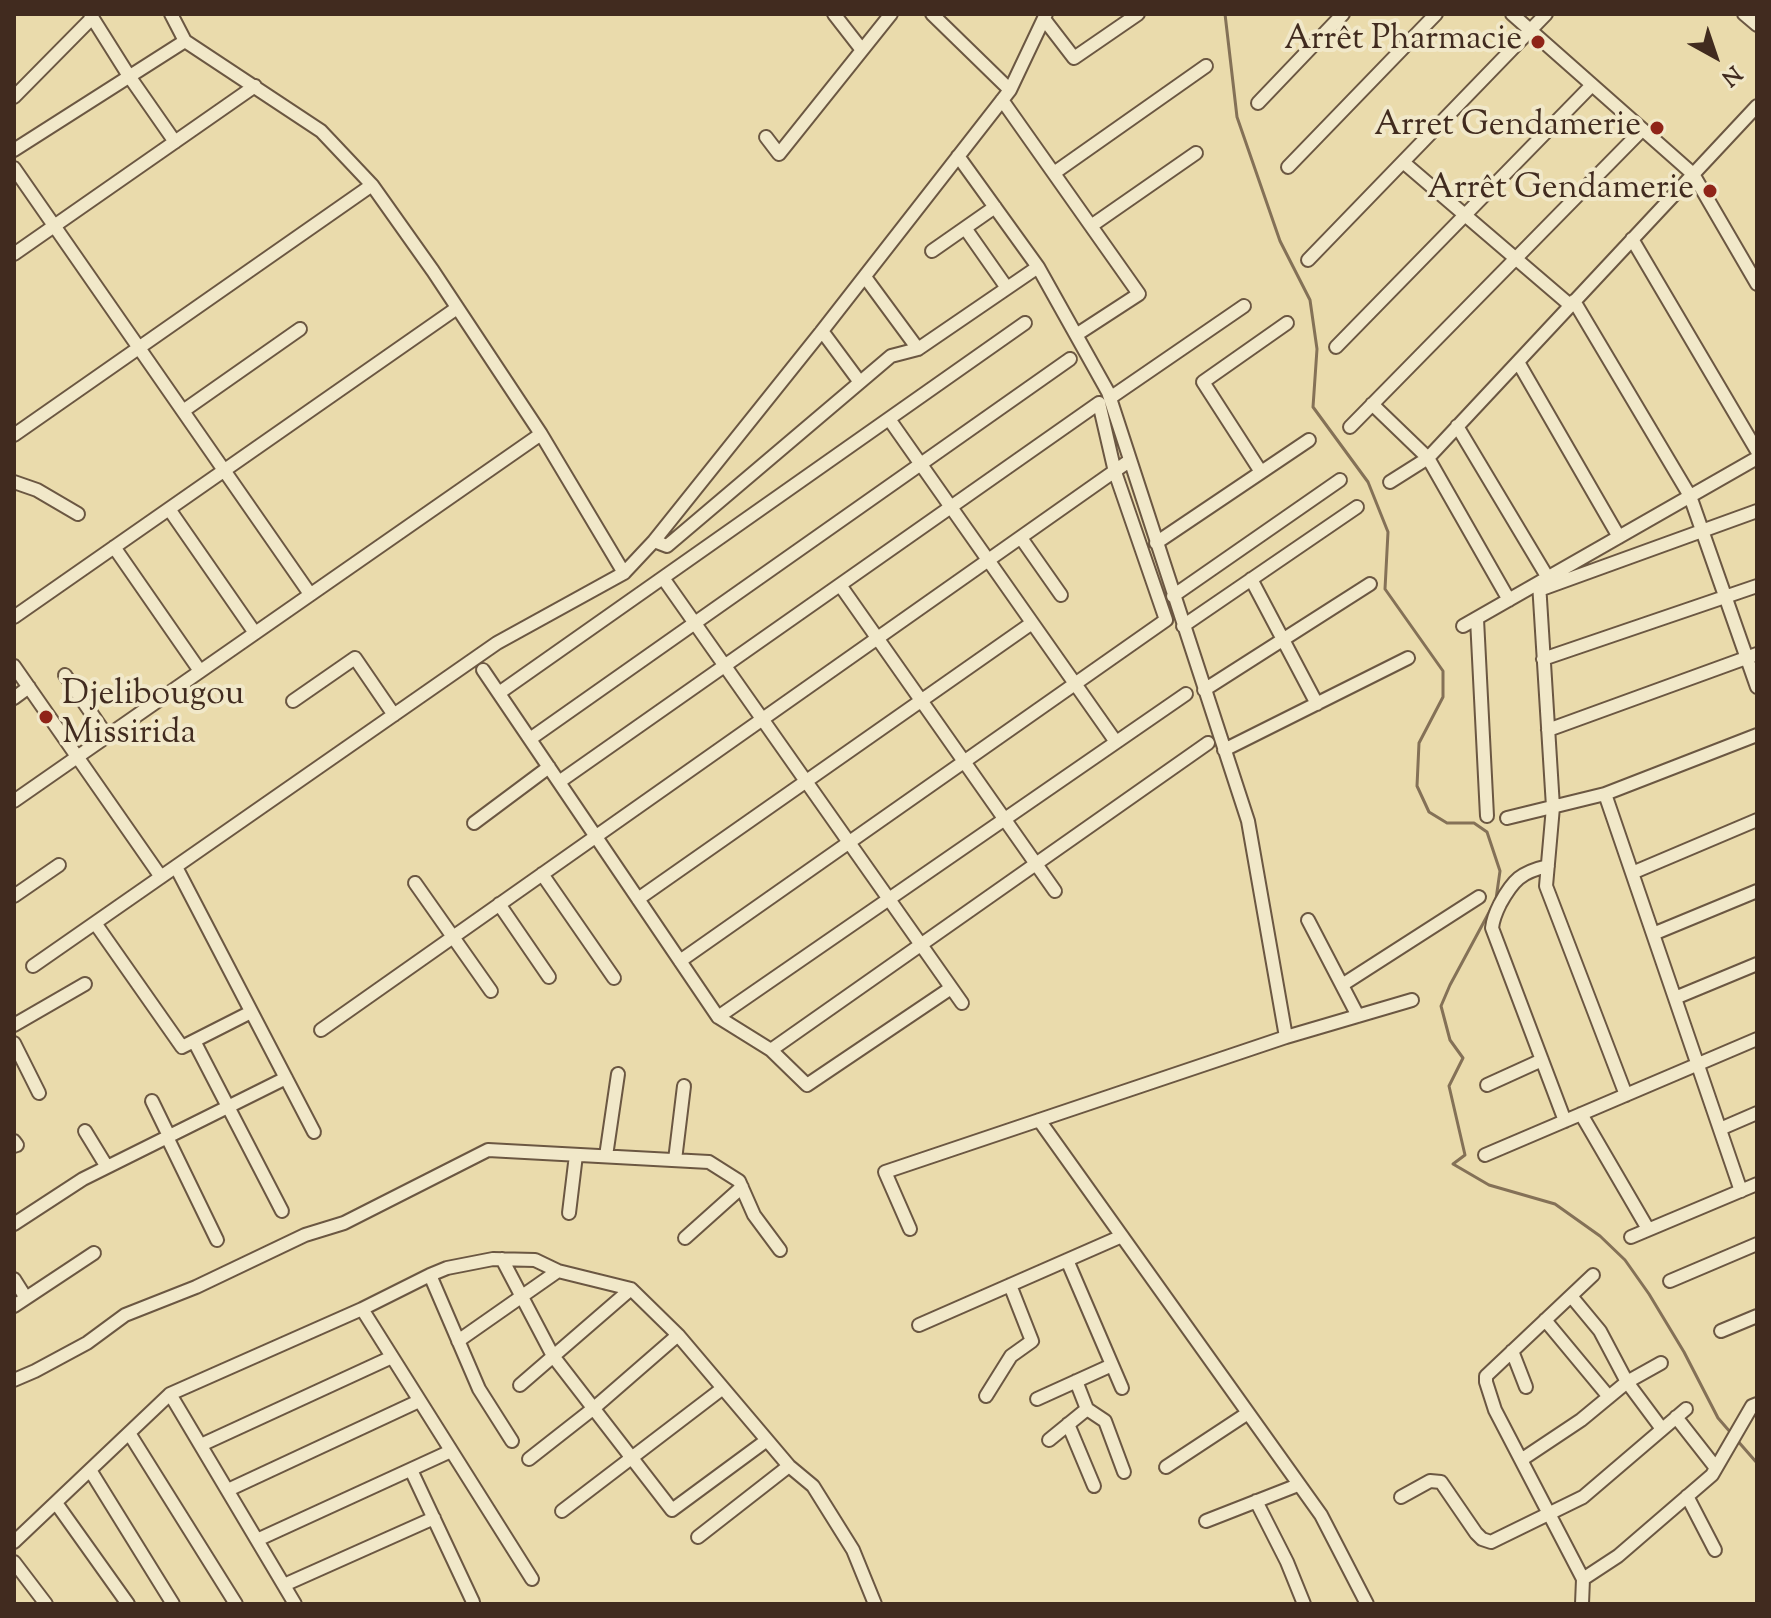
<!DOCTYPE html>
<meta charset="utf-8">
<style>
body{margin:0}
#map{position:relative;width:1771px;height:1618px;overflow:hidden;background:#eadbac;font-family:"Sorts Mill Goudy",serif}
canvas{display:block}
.frame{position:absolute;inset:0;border:16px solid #412b1f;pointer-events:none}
.north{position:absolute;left:1675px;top:16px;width:80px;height:80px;-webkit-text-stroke:6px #f1e8c9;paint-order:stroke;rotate:140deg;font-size:22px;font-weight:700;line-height:32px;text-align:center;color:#412b1f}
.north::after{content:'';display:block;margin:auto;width:28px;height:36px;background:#412b1f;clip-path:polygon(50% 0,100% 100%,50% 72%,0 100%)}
</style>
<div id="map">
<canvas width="1771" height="1618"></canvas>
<div class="frame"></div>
<div class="north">N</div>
</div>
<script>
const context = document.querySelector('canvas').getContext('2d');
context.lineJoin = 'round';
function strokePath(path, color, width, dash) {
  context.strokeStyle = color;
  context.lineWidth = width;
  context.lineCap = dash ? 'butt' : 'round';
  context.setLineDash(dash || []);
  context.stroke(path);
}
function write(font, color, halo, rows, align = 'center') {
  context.font = font + ' "Sorts Mill Goudy",serif';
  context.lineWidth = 8;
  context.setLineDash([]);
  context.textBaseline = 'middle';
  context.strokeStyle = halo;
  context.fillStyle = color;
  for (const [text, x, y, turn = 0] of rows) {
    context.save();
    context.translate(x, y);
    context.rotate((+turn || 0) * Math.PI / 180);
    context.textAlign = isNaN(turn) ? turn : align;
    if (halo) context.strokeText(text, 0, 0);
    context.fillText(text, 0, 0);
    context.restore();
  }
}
strokePath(new Path2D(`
 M 1225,14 L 1237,117 L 1280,241 L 1310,300 L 1317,349 L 1313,407 L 1368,482 L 1388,532 L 1385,589 L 1443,671 L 1443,697 L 1419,743 L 1417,786 L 1429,812 L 1447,823 L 1474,823 L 1487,832 L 1500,871 L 1496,899
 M 1493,905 L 1450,985 L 1441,1006 L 1450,1040 L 1463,1058 L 1449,1086 L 1465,1155 L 1453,1164 L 1489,1185 L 1555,1204 L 1600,1236 L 1625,1260 L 1649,1294 L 1684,1352 L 1718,1418 L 1731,1433
 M 1736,1439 L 1757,1463`), '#847157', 3);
const minor = new Path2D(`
 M 90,14 L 129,76 L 175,142
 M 171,14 L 185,41 L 321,131 L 372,185 L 433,271 L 541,434 L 624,573
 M 834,14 L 862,50
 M 932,14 L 1010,90
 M 1512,14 L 1693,174 L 1757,284
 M 1744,14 L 1757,25
 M 1044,19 L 1074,58 L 1138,14
 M 14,97 L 92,18
 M 1002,100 L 1139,294 L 1076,335
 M 1258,103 L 1343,14
 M 766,137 L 779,154 L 891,14
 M 14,150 L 185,41
 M 958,156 L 1038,267 L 1108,392 L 1248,821 L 1286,1037
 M 1403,162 L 1570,305
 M 1288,167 L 1436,14
 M 14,168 L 310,594
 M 1054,173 L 1206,66
 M 1091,226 L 1196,153
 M 965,228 L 1007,288
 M 1632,239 L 1757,451
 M 932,251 L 995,207
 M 14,254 L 255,86
 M 1308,260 L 1546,14
 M 865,277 L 918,349
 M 1574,301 L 1690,496 L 1757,687
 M 822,331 L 859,381
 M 1336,347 L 1591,86
 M 1518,362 L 1619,537
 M 1110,398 L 1244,306
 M 1372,404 L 1428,458 L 1509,600
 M 183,411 L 300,329
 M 889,419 L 1116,742
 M 1457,426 L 1548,578
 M 1350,427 L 1642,130
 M 14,435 L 372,185
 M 1261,472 L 1203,382 L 1287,323
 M 14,482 L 37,490 L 78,514
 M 1390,482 L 1428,458 L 1757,106
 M 169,509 L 255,633
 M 1021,538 L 1061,595
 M 654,541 L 667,546 L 891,356 L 918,349 L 1038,267
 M 1156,543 L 1309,440
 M 114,547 L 200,671
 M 663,578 L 962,1003
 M 1251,579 L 1317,704
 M 1539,583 L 1553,807 L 1546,886 L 1626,1095
 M 840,585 L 1055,891
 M 1539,590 L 1757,511
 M 1173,596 L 1340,480
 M 14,617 L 457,308
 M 1477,619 L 1487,816
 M 1183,626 L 1357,507
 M 1463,626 L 1757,458
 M 1543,659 L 1757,586
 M 14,666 L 161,877
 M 483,670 L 718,1017 L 771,1050 L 807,1085 L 951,988
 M 65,675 L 107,736
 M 1204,690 L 1370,584
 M 499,693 L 1025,323
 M 14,698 L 29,687
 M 293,701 L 355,658 L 394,715
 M 1548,730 L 1757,654
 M 530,739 L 1070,359
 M 1224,750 L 1408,658
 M 559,782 L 1099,403 L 1115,472 L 1166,620 L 680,961
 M 1605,794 L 1741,1191
 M 14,801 L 541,434
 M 1507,818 L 1605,794 L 1757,735
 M 474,823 L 549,767
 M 1548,866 C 1521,872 1513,880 1500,904 C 1496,912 1493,919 1492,928 L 1565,1121
 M 176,867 L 314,1132
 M 1632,873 L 1757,820
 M 542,874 L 614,978
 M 415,883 L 491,991
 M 14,896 L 59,865
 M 638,899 L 1032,623
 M 499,904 L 549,977
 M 1308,920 L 1358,1016
 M 95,923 L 182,1047 L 251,1012
 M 1653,934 L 1757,891
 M 33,966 L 497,643 L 624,573 L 654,541 L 822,331 L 1010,90 L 1046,14
 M 1342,985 L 1479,897
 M 1675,998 L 1757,964
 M 718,1017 L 1186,694
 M 14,1025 L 85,984
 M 321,1030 L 1129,461
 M 194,1041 L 282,1211
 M 14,1043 L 39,1093
 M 771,1050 L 1208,743
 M 1487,1085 L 1542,1060
 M 152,1101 L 169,1136
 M 1581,1114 L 1648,1229
 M 1039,1120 L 1321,1515 L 1367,1604
 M 1720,1129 L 1757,1113
 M 85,1131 L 107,1167
 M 167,1137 L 217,1240
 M 14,1141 L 17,1145 L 14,1146
 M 1485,1155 L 1757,1039
 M 606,1156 L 618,1074
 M 675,1160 L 684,1086
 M 569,1213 L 576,1155
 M 14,1224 L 83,1179 L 286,1078
 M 910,1229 L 885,1172 L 1286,1037 L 1412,1000
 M 1631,1237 L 1757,1184
 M 685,1238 L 742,1187
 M 502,1259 L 553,1356 L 672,1510 L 767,1440
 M 1067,1260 L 1122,1388
 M 430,1275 L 479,1389 L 512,1441
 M 14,1279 L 26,1298
 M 1670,1281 L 1757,1244
 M 1571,1296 L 1600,1331 L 1627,1382 L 1662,1429
 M 14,1306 L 94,1253
 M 362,1309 L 532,1579
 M 1545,1320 L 1609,1397
 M 919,1325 L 1122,1236
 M 1721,1331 L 1757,1316
 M 458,1341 L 558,1271
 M 1512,1351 L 1526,1387
 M 14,1380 L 35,1371 L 87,1343 L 125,1315 L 196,1287 L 305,1235 L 344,1223 L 488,1150 L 709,1162 L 739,1181 L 754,1215 L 780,1250
 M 1076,1381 L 1087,1409 L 1105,1421 L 1124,1472
 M 520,1385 L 631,1289
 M 170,1394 L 295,1604
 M 986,1396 L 1011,1356 L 1032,1341 L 1010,1285
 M 1037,1399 L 1112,1365
 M 1676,1417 L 1716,1468
 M 1068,1424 L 1094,1486
 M 129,1433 L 236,1604
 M 1049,1440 L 1087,1409
 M 201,1445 L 392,1357
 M 529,1459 L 594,1408 L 678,1335
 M 1521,1460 L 1581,1420 L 1627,1382 L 1661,1363
 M 1166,1467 L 1248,1413
 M 90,1470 L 173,1604
 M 411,1470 L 473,1602
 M 228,1490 L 419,1401
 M 1687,1496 L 1715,1550
 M 1401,1497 L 1430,1481 L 1441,1482 L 1476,1533 L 1482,1539 L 1491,1542 L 1583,1497 L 1686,1409
 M 1256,1501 L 1287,1562 L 1304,1604
 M 56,1503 L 128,1604
 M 562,1511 L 723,1388
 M 1206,1521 L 1298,1485
 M 698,1537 L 789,1466
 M 257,1540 L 451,1451
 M 14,1542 L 170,1394 L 362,1309 L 430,1275 L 447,1268 L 493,1259 L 535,1260 L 558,1271 L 631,1289 L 678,1335 L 789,1466 L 813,1486 L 853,1550 L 875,1604
 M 14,1562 L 46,1604
 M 1583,1579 L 1618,1556 L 1712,1475 L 1752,1406 L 1757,1404
 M 284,1585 L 434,1518
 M 1582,1604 L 1583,1579 L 1495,1410 L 1486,1382 L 1486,1376 L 1593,1275`);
strokePath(minor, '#6b5742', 16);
strokePath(minor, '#f1e8c9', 12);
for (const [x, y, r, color] of [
 [1538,42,8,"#8f2418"],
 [1657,128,8,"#8f2418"],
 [1710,191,8,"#8f2418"],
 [46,717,8,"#8f2418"]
]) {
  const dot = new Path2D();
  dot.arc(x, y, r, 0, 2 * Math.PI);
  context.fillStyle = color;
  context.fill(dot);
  strokePath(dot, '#f1e8c9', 3);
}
write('34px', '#412b1f', '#f1e8c9', [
 ["Arrêt Pharmacie",1522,42],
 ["Arret Gendamerie",1641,128],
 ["Arrêt Gendamerie",1694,191],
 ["Djelibougou",62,697,"left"],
 ["Missirida",62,736,"left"]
], 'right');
</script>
